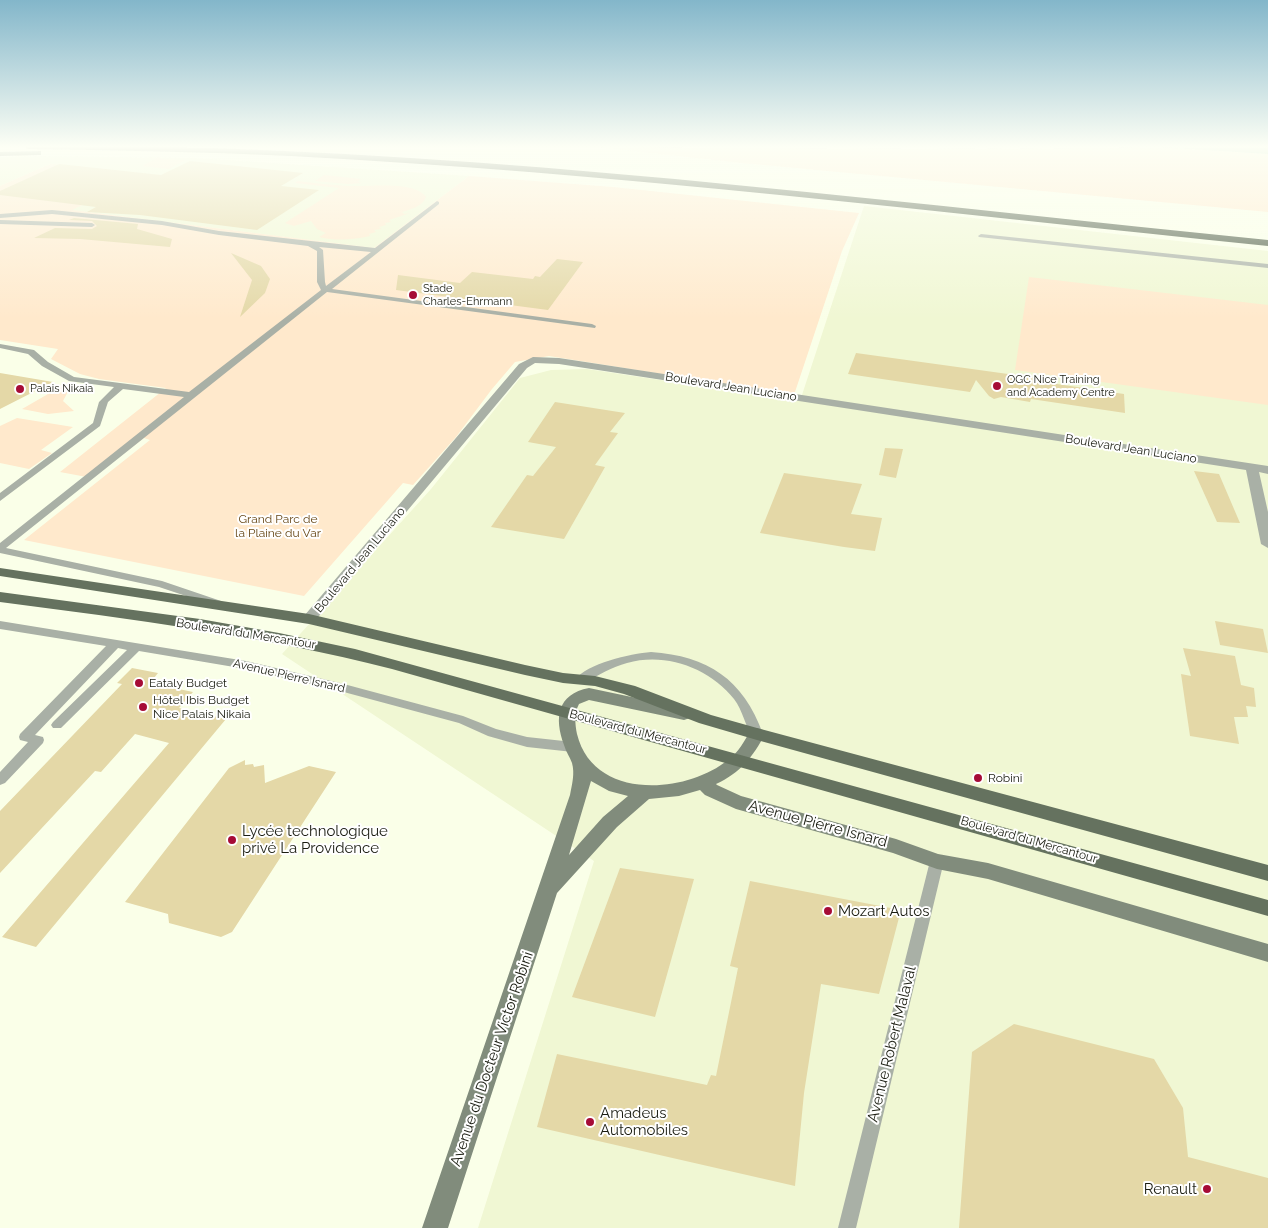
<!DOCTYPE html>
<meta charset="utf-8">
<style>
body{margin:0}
canvas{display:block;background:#faffe8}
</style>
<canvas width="1268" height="1228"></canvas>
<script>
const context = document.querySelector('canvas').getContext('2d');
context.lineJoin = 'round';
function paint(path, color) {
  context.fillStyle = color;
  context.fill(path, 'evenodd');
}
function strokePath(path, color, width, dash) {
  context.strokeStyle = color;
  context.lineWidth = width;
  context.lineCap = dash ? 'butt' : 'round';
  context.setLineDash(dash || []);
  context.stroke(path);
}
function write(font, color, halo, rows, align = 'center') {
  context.font = font + ' Raleway,sans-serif';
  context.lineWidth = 4;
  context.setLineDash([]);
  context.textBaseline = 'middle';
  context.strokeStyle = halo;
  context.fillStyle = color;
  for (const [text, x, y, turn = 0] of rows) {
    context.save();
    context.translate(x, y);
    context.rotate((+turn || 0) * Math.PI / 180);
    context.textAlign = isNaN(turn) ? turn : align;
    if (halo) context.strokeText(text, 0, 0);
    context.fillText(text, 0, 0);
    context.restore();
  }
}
paint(new Path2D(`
 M 43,156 L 197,158 L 469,176 L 374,248 L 71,210 L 146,174 L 50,164 L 0,186 L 0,157 Z
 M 864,206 L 1268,251 L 1268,1228 L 478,1228 L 594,861 L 282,654 L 431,489 L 520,378 L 551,370 L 587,369 L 800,401 Z`), '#f0f7d3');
paint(new Path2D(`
 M 596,147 L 983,149 L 1158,147 L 1268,154 L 1268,212 L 742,163 Z
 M 159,157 L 162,159 L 185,160 L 169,169 L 142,166 Z
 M 50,164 L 147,174 L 72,210 L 374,248 L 469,176 L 613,187 L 859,213 L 842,251 L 794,395 L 549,356 L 515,362 L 492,389 L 456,437 L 413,485 L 403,483 L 304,596 L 24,540 L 150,440 L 144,438 L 92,478 L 60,472 L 166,388 L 99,379 L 80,374 L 51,359 L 58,349 L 0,340 L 0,186 Z
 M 324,175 L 361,179 L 358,182 L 362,183 L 348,184 L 315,181 Z
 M 298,181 C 315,183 331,185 348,186 C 367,187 415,180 426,197 C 422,207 411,209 402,212 L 404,214 L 410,213 L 389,220 L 391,222 L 385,223 L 386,225 L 379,227 L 381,229 L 374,230 L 376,232 L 369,234 L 370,236 C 353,240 336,241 319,237 L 326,233 L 317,229 L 311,221 L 294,226 L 285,223 L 339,188 L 295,183 Z
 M 1029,277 L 1268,305 L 1268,405 L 1015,370 Z
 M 62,386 L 71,386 L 63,401 L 74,411 L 48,414 L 22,409 Z
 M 17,418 L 73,427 L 41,450 L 52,453 L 29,469 L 0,463 L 0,426 Z`), '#ffe9cc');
paint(new Path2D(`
 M 1158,147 L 1268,147 L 1268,154 Z`), '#8bba9c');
paint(new Path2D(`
 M 190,161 L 303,173 L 281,186 L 319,190 L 257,230 L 140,215 L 87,212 L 96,207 L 0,195 L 0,191 L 59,164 L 161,175 Z
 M 74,218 L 138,224 L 137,229 L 172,239 L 170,247 L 80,239 L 34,238 L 55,228 L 92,229 L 97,226 L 92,221 L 69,220 Z
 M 231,253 L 261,266 L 270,279 L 265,293 L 240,317 L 252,280 Z
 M 557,259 L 583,262 L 548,310 L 396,290 L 398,275 L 460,283 L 472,272 L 533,279 L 535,276 L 540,277 Z
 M 856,353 L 1037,378 L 1037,381 L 1124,394 L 1125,413 L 1031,399 L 1030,402 L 1001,397 L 994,399 L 989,396 L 976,380 L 970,392 L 848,374 Z
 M 0,373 L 53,382 L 0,409 Z
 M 555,402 L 625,413 L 610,432 L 618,433 L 595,465 L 605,467 L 564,539 L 491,527 L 527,475 L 533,476 L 556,447 L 528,442 Z
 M 885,448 L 903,449 L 896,478 L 879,475 Z
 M 1194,471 L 1219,474 L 1240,523 L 1217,522 Z
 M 784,473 L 862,484 L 851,514 L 882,518 L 875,551 L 844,547 L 760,533 Z
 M 1215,621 L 1263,629 L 1268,653 L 1220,645 Z
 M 1183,648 L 1235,656 L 1241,685 L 1254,688 L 1256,707 L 1246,706 L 1248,717 L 1234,717 L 1239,744 L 1190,736 L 1181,674 L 1191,676 Z
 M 132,668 L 158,673 L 150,683 L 193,692 L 179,708 L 226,719 L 36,947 L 2,937 L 169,743 L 135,734 L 101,772 L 95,771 L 0,873 L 0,811 L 122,684 L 117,683 Z
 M 245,760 L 245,765 L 253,764 L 254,767 L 264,765 L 265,783 L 309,766 L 336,772 L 232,932 L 221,937 L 169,923 L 168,914 L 125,902 L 229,768 Z
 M 620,868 L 694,879 L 655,1017 L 572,997 Z
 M 750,881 L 901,910 L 879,994 L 821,984 L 804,1093 L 795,1186 L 537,1127 L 557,1054 L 707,1085 L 711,1075 L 716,1076 L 738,968 L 730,966 Z
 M 1014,1024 L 1154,1059 L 1183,1108 L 1188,1157 L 1268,1178 L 1268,1228 L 959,1228 L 972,1052 Z`), '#e4d8a7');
paint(new Path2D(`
 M 437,201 L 439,202 L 439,204 L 332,289 L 592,324 L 596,326 L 595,328 L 327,292 L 6,548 L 162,581 L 221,601 L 223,603 L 221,605 L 213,605 L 159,587 L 0,553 L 0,543 L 184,397 L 123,389 L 108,402 L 100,426 L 0,501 L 0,493 L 93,423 L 99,402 L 114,387 L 69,381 L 42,366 L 28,354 L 0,348 L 0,344 L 34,350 L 48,362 L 74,377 L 189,392 L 321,290 L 317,282 L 317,251 L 308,246 L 219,235 L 162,225 L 52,214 L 0,218 L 0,214 L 52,210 L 162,221 L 219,231 L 375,248 ZM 319,247 L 371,252 L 326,286 L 325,282 L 323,250 Z
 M 0,220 L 92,223 L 95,225 L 92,227 L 0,224 Z
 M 981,234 L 1268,264 L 1268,268 L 979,237 L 978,236 Z
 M 0,621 L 246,661 L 340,683 L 463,716 L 496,729 L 527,737 L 573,742 L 578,744 L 579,747 L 578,750 L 573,752 L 527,747 L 488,736 L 459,723 L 340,691 L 246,669 L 139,651 L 61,728 L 53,728 L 51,725 L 53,722 L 127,650 L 118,648 L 35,735 L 43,737 L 44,740 L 43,743 L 5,783 L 0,785 L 0,772 L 28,742 L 20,740 L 19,737 L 20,734 L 106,646 L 0,629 Z
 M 651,652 C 708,656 743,679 763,734 L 762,737 L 752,737 C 745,725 743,711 734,699 C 709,668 666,652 627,663 C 612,667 598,675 585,683 L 581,684 L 575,680 C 587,663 630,654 651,652 Z
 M 937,855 L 942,857 L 944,861 L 856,1228 L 838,1228 L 930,861 L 932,857 Z`), '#a9b0a6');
paint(new Path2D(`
 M 533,357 L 559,358 L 1268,466 L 1268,474 L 1259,472 L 1268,512 L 1268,548 L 1261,544 L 1246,470 L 559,364 L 535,363 L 527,368 L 314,622 L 304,622 L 301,619 L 304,616 L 519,364 Z`), '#a9b0a6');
paint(new Path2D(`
 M 589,688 L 684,708 L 690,710 L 692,714 L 690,718 L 684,720 L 589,700 L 579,704 C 574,713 575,724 577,734 C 593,800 684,795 728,760 C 739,752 744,741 751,730 L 757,728 L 763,730 L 765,734 C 753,757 740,773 716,784 L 717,785 L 741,796 L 896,839 L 938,854 L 988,863 L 1268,944 L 1268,962 L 988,879 L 937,869 L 893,853 L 736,809 L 705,795 L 700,790 L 679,796 L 649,799 L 617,827 L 557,893 L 448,1228 L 422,1228 L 570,795 C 572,784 575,774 572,763 C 570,757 566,752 564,745 C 554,718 557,694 589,688 ZM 591,781 L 609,791 L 628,796 L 603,817 L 569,855 Z`), '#818c7c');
paint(new Path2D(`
 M 0,568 L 309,614 L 525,665 L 563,673 L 595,676 L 635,686 L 711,715 L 757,728 L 1268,865 L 1268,881 L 757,740 L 699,723 L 624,694 L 595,686 L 563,683 L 525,675 L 309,624 L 0,576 Z
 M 0,592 L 200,619 L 279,633 L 355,649 L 1268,900 L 1268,916 L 392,669 C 263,636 132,619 0,602 Z`), '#65725f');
paint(new Path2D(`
 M 25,147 C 87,147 150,146 213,148 C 565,160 917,205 1268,240 L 1268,246 C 943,213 617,173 291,156 C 203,152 116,150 28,149 Z
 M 41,151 L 41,155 L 38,155 L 0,156 L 0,152 Z`), '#4d5c46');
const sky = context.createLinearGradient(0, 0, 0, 319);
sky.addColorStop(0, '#83b6ca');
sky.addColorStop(0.46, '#fdfff5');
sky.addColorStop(1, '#fdfff500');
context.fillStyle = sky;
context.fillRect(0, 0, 1268, 319);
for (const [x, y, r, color] of [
 [413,295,5,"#a60c36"],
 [997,386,5,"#a60c36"],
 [20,389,5,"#a60c36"],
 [139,683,5,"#a60c36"],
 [143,707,5,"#a60c36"],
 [978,778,5,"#a60c36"],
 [232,840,5,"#a60c36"],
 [828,911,5,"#a60c36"],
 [590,1122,5,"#a60c36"],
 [1207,1189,5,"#a60c36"]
]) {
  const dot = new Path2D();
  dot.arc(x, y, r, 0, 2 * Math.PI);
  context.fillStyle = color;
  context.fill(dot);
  strokePath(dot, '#fff', 2);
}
write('11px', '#1b1d12', '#fff', [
 ["Stade",423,289],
 ["Charles-Ehrmann",423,302],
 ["OGC Nice Training",1007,380],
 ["and Academy Centre",1007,393],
 ["Palais Nikaia",30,389]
], 'left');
write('12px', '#1b1d12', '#fff', [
 ["Boulevard Jean Luciano",731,387,9],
 ["Boulevard Jean Luciano",1131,449,9],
 ["Boulevard Jean Luciano",360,560,-50],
 ["Boulevard du Mercantour",246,634,9],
 ["Avenue Pierre Isnard",289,676,13],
 ["Boulevard du Mercantour",638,732,15],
 ["Boulevard du Mercantour",1029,840,16]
]);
write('12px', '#664716', '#fff', [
 ["Grand Parc de",278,519],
 ["la Plaine du Var",278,533]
]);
write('12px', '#1b1d12', '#fff', [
 ["Eataly Budget",149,683],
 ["Hôtel Ibis Budget",153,700],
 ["Nice Palais Nikaia",153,714],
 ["Robini",988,778]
], 'left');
write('15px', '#1b1d12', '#fff', [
 ["Avenue Pierre Isnard",818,824,15],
 ["Avenue Robert Malaval",892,1044,-76],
 ["Avenue du Docteur Victor Robini",492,1059,-71]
]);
write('15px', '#1b1d12', '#fff', [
 ["Lycée technologique",242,831],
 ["privé La Providence",242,848],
 ["Mozart Autos",838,911],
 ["Amadeus",600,1113],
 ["Automobiles",600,1130],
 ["Renault",1197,1189,"right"]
], 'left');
</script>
